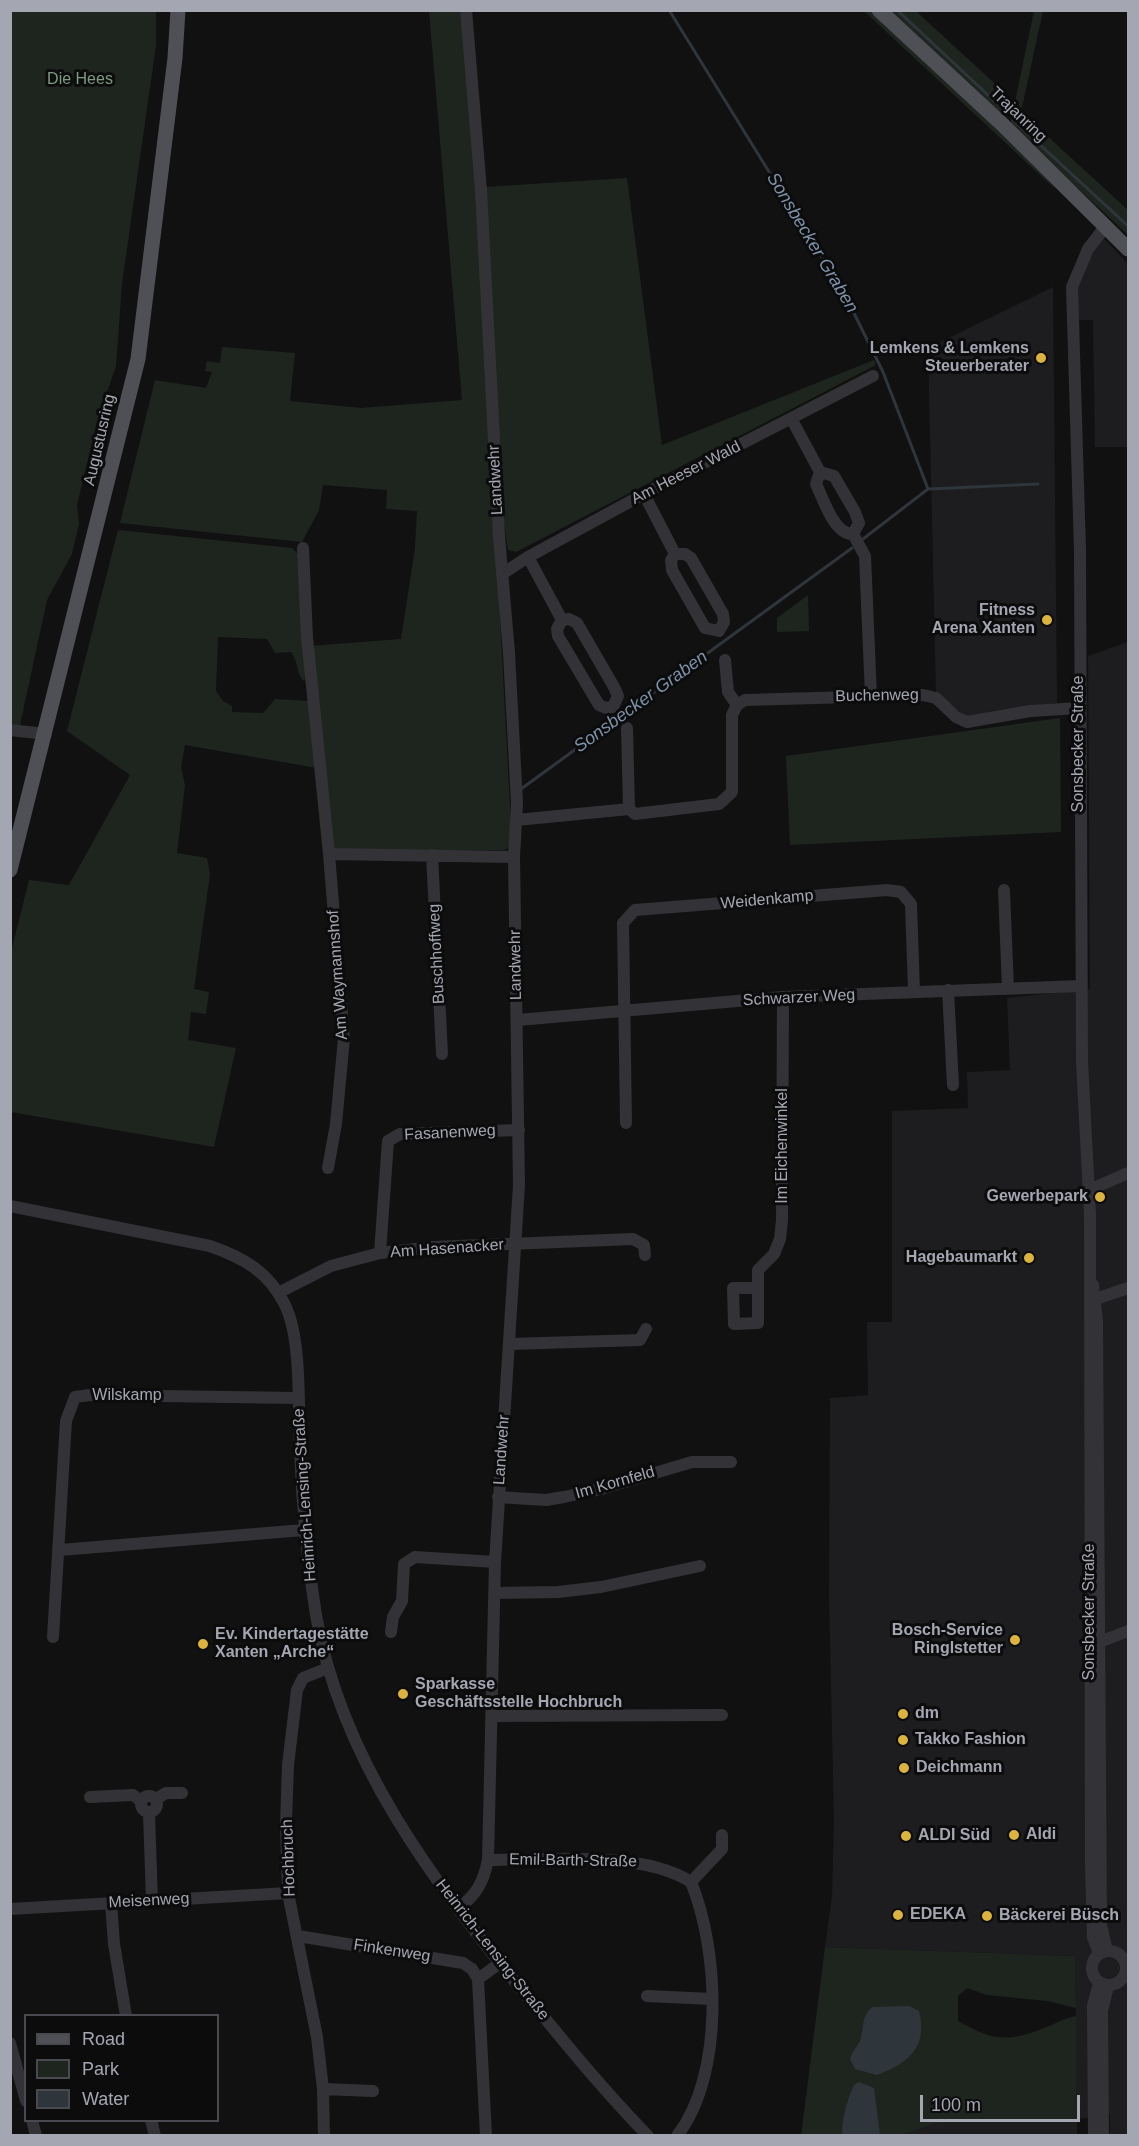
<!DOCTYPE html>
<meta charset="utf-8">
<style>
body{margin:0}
#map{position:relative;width:1139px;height:2146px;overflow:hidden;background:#111112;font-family:Arial,sans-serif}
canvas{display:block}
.frame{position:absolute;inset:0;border:12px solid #a4a7b1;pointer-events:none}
.legend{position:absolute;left:24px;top:2014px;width:195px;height:108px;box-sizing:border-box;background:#0c0c0d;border:2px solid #494a4f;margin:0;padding:8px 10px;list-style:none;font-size:18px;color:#a4a7b1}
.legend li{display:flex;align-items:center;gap:12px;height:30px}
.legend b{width:30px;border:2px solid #494a4f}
.scale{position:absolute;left:920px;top:2095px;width:160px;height:27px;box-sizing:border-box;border:3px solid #a4a7b1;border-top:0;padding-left:8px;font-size:18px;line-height:21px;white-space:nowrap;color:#a4a7b1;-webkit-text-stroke:4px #0c0c0d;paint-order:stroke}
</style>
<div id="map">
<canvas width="1139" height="2146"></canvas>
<div class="frame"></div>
<ul class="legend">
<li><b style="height:8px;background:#4f5056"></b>Road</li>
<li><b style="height:16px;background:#1e251f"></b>Park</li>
<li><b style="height:16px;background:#2e353b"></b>Water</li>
</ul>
<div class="scale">100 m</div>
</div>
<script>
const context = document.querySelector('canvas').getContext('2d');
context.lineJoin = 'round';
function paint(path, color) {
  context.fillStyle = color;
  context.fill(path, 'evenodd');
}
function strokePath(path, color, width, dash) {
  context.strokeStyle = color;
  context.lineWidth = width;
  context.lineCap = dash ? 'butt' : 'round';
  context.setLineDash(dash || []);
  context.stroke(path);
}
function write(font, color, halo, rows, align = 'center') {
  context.font = font + ' Arial,sans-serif';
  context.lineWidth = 6;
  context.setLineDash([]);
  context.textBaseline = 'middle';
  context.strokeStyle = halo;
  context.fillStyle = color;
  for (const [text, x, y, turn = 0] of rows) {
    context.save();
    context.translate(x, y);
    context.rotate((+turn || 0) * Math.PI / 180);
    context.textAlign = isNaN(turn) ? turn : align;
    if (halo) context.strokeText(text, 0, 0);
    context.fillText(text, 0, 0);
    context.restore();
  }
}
paint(new Path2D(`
 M 1098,232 L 1128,264 L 1128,447 L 1095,447 L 1093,320 L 1074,320 L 1072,287 Z
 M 1053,287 L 1057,703 L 990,711 L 978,717 L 966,717 L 936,693 L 928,348 Z
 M 1128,642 L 1128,2135 L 1110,2135 L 1110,2115 L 1077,2119 L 1077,2135 L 901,2135 L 938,2123 L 1077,2118 L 1075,1956 L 825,1947 L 832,1896 L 834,1822 L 829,1595 L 830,1398 L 868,1395 L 867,1322 L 892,1322 L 892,1111 L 968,1108 L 967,1072 L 1010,1070 L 1007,998 L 1090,989 L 1088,656 Z`), '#1d1d1f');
paint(new Path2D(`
 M 11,11 L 156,11 L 156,46 L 122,284 L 116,366 L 98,418 L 77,505 L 79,524 L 72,554 L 47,600 L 20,725 L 11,725 Z
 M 429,11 L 464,11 L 475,142 L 512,845 L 505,850 L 338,850 L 332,848 L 310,646 L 401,639 L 415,548 L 417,511 L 386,509 L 387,490 L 323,485 L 319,510 L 302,542 L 120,523 L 155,380 L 206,388 L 212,372 L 205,371 L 207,361 L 220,363 L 222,347 L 295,353 L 290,401 L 361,408 L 462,400 Z
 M 864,11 L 873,11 L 1020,148 L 1056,190 Z
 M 886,11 L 916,11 L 1005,93 L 1011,99 L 1002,119 Z
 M 1034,11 L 1043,11 L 1021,112 L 1128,210 L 1128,235 L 1010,125 Z
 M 627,178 L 662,445 L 874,360 L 876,365 L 516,552 L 508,550 L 501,504 L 484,187 Z
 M 118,530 L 292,548 L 299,555 L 306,678 L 303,681 C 296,671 298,661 291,652 L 275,653 L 267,639 L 218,637 L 216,691 L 223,701 L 232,706 L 232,712 L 263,713 L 275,699 L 310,701 L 317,768 L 185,745 L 181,767 L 185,785 L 177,853 L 207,858 L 210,874 L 194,989 L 209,992 L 206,1014 L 191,1012 L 188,1040 L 236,1048 L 214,1147 L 11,1112 L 11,952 L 29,880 L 69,885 L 130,775 L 67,731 Z
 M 808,595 L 809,631 L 777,632 L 777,618 Z
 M 1060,718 L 1061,832 L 790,845 L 786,756 Z
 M 825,1947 L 1075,1956 L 1076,2008 L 1047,2001 L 987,1995 L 967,1988 L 958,1996 L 958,2021 C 992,2040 1007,2043 1044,2028 C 1055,2024 1065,2018 1076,2016 L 1077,2119 L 938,2123 L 901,2135 L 801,2136 Z`), '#1e251f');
paint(new Path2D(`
 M 909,2006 L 919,2011 C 928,2047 909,2063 877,2075 L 855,2069 L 850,2059 C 852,2052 857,2047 860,2041 C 865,2028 860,2018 872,2007 Z
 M 859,2082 L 874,2088 L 880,2135 L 842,2135 C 842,2117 847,2101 854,2085 Z`), '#2e353b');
strokePath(new Path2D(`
 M 669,10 L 844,293 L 883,372 L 928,489 L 863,539
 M 897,10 L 1004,110
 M 1013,120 L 1128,226
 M 929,489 L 1038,484
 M 521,789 L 852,548`), '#2e353b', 3);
strokePath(new Path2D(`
 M 792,420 L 820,472 L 816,484 C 823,498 834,535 853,534 L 865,556 L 871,696
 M 820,472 L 834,476 L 855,512 L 859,523 L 853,534
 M 644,494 L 675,554 L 671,560 L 672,570 L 705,628 L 719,631 L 724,622 L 723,614 L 691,558 L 685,554 L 675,554
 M 303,548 L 307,637 L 329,854 L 344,1038 L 336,1124 L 328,1168
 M 528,557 L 562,620 L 557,629 L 558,636 L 599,705 L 606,708 L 613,707 L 618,696 L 614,687 L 577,623 L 569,619 L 562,620
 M 502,574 L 528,557 L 644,494 L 873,376
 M 725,660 L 728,692 L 737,705
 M 627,728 L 629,809
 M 10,730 L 46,734
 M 517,820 L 629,809 L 635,814 L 719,804 L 732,792 L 732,715 L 737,705 L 745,700 L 923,695 L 936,698 L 956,717 L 967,722 L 1030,711 L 1079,708
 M 329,854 L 514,857
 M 432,855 L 442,1054
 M 1004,890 L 1008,988
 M 948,990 L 953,1085
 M 518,1020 L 783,997 L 1081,986
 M 626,1123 L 623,923 L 635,910 L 887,890 L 901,892 L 911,904 L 914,992
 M 1089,1190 L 1128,1173
 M 10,1206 L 210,1246 C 244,1258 269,1272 285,1305 C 302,1339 298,1410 300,1449 C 302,1505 307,1560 316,1615 C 341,1761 434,1882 525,1994 C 565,2043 604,2091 648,2136
 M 380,1253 L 388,1141 L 400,1134 L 519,1130
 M 1093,1285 L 1097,1321 L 1101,1925 L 1107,1951
 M 757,1288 L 733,1288 L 734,1324 L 758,1323 L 758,1270 L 774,1254 L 780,1239 L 782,1220 L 783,997
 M 278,1293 L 331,1266 L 380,1253 L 433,1247 L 633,1239 L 644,1245 L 645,1255
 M 1090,1301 L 1128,1288
 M 510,1344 L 640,1340 L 646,1329
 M 498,1497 L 546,1500 L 564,1497 L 601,1489 L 692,1462 L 731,1462
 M 60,1550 L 304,1530
 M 494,1593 L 558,1592 L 601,1587 L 700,1566
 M 391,1632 L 393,1617 L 402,1601 L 404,1564 L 415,1557 L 495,1562
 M 53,1637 L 66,1421 L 75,1397 L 90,1395 L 298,1398
 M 1094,1644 L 1128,1631
 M 492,1716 L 722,1715
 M141 1804a8 8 0 1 1 16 0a8 8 0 1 1-16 0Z
 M 90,1797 L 133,1795 L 141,1801
 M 156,1799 L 166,1793 L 182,1793
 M 149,1813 L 152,1901
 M 488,1860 C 547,1860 641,1850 691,1882 C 719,1950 725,2074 677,2136
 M 691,1882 L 722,1849 L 722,1835
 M 111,1903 L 114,1944 L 126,2016
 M 10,1909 L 288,1893
 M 458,1909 C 477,1894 483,1883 488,1860 L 495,1562 L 519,1185 L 514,857 L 517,803 L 509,653 L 499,536 L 481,190 L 466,10
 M 298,1936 L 463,1963 L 472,1969 L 478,1979
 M1092 1968a17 17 0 1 1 34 0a17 17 0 1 1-34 0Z
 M 1099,1954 L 1093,1937 L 1091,1864 L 1090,1214 L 1082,1062 L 1080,550 L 1072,287 L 1088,249 L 1105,227
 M 647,1996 L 712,1999
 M 10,2043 L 26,2101
 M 323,2089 L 373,2091
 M 32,2120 L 36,2136
 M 151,2120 L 155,2136
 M 324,2136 L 323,2089 L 317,2037 L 288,1893 L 286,1824 L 288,1765 L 297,1690 L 303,1678 L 328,1668
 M 486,2136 L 478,1979 L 500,1963
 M 1094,2136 L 1093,2006 L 1099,1983
 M 1103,2136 L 1102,2011 L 1108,1986`), '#333337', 12);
strokePath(new Path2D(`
 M 879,10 L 1003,125 L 1128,249
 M 10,870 L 138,359 L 175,58 L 178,10`), '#4f5056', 15);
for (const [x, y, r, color] of [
 [1041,358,6,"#dcb33f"],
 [1047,620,6,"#dcb33f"],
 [1100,1197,6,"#dcb33f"],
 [1029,1258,6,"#dcb33f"],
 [1015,1640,6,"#dcb33f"],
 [203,1644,6,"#dcb33f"],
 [403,1694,6,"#dcb33f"],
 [903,1714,6,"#dcb33f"],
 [903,1740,6,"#dcb33f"],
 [904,1768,6,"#dcb33f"],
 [1014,1835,6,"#dcb33f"],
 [906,1836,6,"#dcb33f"],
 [898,1915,6,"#dcb33f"],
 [987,1916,6,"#dcb33f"]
]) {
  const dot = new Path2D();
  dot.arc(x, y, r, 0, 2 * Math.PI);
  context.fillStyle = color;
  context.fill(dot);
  strokePath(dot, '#0c0c0d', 2);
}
write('16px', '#7d9b81', '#0c0c0d', [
 ["Die Hees",80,80]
]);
write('16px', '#a4a7b1', '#0c0c0d', [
 ["Trajanring",1018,115,44],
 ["Augustusring",100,440,-77],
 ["Am Heeser Wald",686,473,-27],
 ["Landwehr",496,480,-93],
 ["Buchenweg",877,696,-1],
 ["Sonsbecker Straße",1079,744,-90],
 ["Weidenkamp",767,900,-5],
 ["Buschhoffweg",437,954,-93],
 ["Landwehr",516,965,-91],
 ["Am Waymannshof",338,975,-94],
 ["Schwarzer Weg",799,998,-3],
 ["Fasanenweg",450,1133,-3],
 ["Im Eichenwinkel",783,1146,-90],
 ["Am Hasenacker",447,1249,-4],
 ["Wilskamp",127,1396],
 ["Landwehr",502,1450,-86],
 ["Im Kornfeld",615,1483,-16],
 ["Heinrich-Lensing-Straße",305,1495,-94],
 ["Sonsbecker Straße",1090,1612,-90],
 ["Hochbruch",289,1858,-92],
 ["Emil-Barth-Straße",573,1861,1],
 ["Meisenweg",149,1901,-3],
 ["Heinrich-Lensing-Straße",492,1950,52],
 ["Finkenweg",392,1951,9]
]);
write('bold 16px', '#a4a7b1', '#0c0c0d', [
 ["Lemkens & Lemkens",1029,349,"right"],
 ["Steuerberater",1029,367,"right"],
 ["Fitness",1035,611,"right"],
 ["Arena Xanten",1035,629,"right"],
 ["Gewerbepark",1088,1197,"right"],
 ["Hagebaumarkt",1017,1258,"right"],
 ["Bosch-Service",1003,1631,"right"],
 ["Ringlstetter",1003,1649,"right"],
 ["Ev. Kindertagestätte",215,1635],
 ["Xanten „Arche“",215,1653],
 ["Sparkasse",415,1685],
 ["Geschäftsstelle Hochbruch",415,1703],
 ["dm",915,1714],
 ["Takko Fashion",915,1740],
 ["Deichmann",916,1768],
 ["Aldi",1026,1835],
 ["ALDI Süd",918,1836],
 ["EDEKA",910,1915],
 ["Bäckerei Büsch",999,1916]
], 'left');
write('italic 18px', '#7e92a9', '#0c0c0d', [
 ["Sonsbecker Graben",812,243,59],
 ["Sonsbecker Graben",641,702,-36]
]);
</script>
